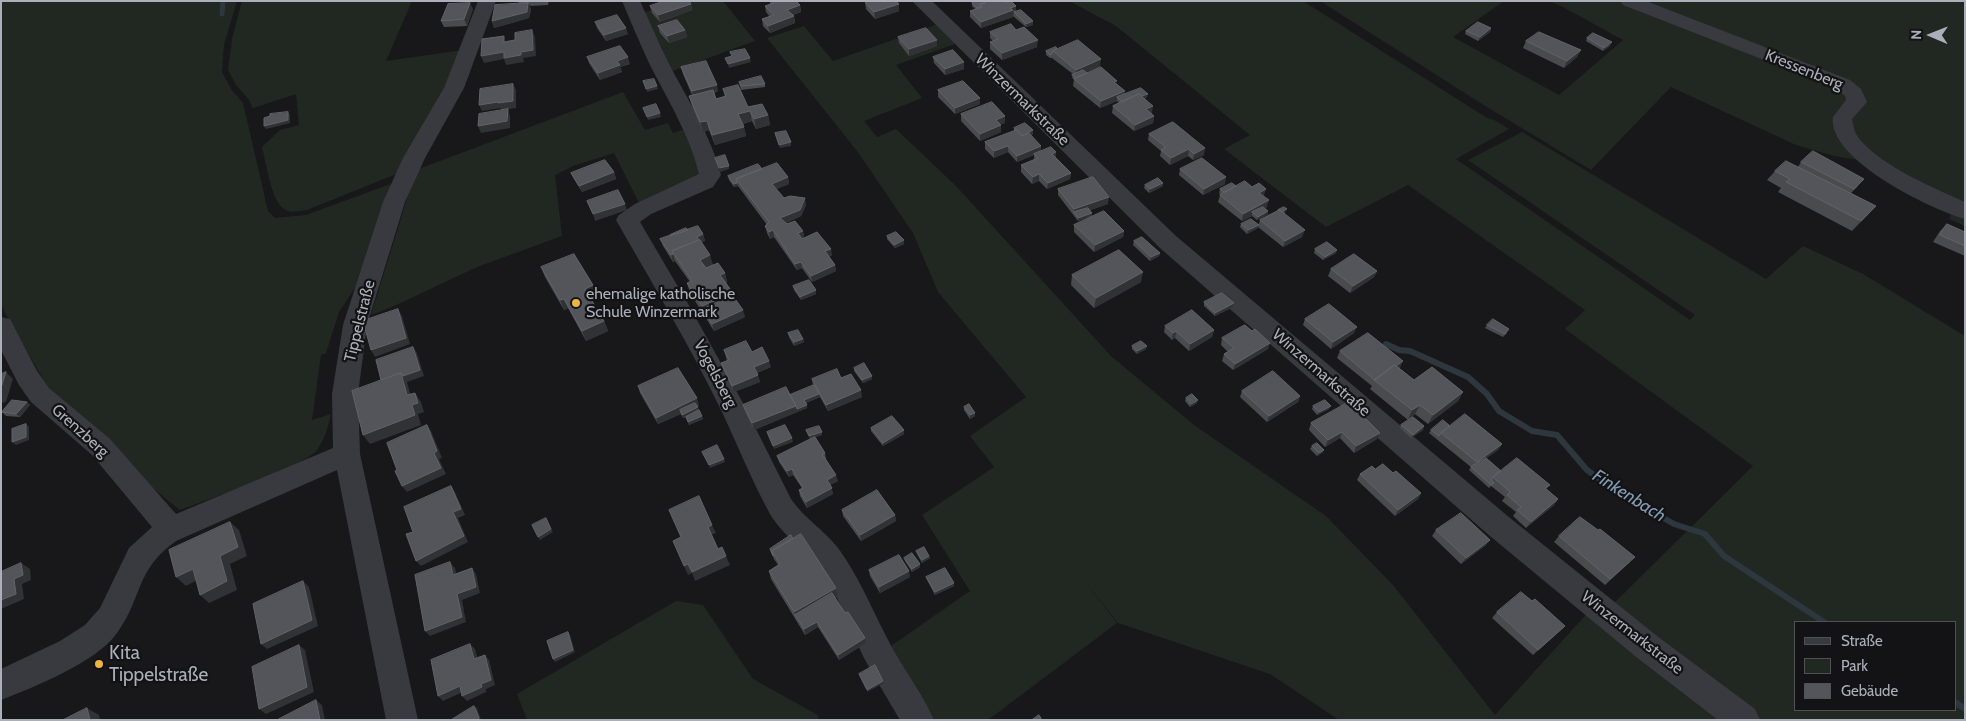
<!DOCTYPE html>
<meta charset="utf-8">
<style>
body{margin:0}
#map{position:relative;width:1966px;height:721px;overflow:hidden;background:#18181a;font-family:Cabin,sans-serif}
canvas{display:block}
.frame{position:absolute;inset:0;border:2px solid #abafb9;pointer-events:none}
.legend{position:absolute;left:1794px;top:621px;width:162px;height:90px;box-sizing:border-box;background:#131315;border:1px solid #505157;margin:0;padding:6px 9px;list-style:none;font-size:15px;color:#abafb9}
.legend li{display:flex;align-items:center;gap:10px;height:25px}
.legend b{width:25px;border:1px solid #505157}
.north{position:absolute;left:1906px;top:10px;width:50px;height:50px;-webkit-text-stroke:4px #131315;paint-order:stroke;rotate:271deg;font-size:14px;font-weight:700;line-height:20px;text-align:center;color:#abafb9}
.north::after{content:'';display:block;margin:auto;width:18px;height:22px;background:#abafb9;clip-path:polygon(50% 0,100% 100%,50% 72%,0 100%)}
</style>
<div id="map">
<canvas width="1966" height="721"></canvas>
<div class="frame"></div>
<ul class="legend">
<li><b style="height:6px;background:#393a3f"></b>Straße</li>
<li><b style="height:14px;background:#202821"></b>Park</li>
<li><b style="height:14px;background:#54555a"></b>Gebäude</li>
</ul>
<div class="north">N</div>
</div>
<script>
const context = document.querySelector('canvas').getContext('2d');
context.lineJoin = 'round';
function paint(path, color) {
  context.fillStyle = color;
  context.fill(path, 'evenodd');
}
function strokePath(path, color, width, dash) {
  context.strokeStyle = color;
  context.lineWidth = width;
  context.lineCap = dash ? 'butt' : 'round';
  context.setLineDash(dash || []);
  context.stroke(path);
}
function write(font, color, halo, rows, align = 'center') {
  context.font = font + ' Cabin,sans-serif';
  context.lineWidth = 4.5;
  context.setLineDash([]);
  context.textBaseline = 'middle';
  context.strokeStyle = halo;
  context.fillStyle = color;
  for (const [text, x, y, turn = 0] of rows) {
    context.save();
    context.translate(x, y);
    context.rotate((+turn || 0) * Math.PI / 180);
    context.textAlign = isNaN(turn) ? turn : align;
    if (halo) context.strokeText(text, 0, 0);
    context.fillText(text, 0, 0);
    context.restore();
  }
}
paint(new Path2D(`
 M 1,1 L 237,1 L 224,45 L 222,72 L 231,89 L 243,103 L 268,211 L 275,218 L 306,215 L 396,182 L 362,277 L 339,312 L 326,353 L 321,355 L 312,420 L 331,414 C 328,427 325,439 317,450 C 305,466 204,501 180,510 L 150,486 L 99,432 L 47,386 L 6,315 L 1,303 Z
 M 242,1 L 412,1 L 386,61 L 463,50 L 454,74 L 399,173 L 307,210 C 299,211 291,214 284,209 C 271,201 266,161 262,147 L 280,130 L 299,125 L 296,94 L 253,108 L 249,100 L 236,85 L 228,70 L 232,39 Z
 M 681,1 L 723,1 L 755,41 L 670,72 L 639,14 Z
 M 1069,1 L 1303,1 L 1487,118 L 1494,120 L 1509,129 L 1456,159 L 1690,320 L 1695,315 L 1468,160 L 1522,132 L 1766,279 L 1803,246 L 1863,274 L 1965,336 L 1965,720 L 1757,720 L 1611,606 L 1753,466 L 1565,329 L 1585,310 L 1408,185 L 1326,227 L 1224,149 L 1250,135 L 1116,26 ZM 1795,622 L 1955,622 L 1955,710 L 1795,710 Z
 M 1320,1 L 1504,1 L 1453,37 L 1559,95 L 1623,40 L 1563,7 L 1549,1 L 1965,1 L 1965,226 L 1949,219 L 1956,203 L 1865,161 L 1834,156 L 1796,145 L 1671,87 L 1591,170 L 1487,107 Z
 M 938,24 L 955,44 L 896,65 L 922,98 L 864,121 L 877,137 L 896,129 L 957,187 L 1111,356 L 1194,425 L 1326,516 L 1393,585 L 1495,715 L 1592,608 L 1731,720 L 1339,720 L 1270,674 L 1118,623 L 1083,579 L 1117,623 L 988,720 L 925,720 L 885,650 L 970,591 L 922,515 L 994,467 L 970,436 L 1026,397 L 938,292 L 913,233 L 857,151 L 767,38 L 804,26 L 833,61 Z
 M 623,92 L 645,130 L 668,123 L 673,133 L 686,129 L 701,178 L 641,207 L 614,153 L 573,166 L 555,175 L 562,236 L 477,267 L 392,307 L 371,315 L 416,170 Z
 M 676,601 L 703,605 L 753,679 L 818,715 L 819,720 L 527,720 L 517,694 Z`), '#202821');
strokePath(new Path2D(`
 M 222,14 L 223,1`), '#2e363e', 5);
strokePath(new Path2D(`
 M 1386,344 L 1399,350 L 1410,351 L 1468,377 L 1487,394 L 1499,411 L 1532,431 L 1557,435 L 1587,470 L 1617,491 L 1674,524 L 1705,534 L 1724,556 L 1824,622
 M 1955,702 L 1965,709`), '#2e363e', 6);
paint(new Path2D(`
 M 478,1 L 496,1 L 464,88 L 425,158 L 405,202 L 367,325 L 358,394 L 360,454 L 418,720 L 386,720 L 337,470 L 176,541 C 135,570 143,597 117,633 C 97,662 34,687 1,700 L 1,669 L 60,641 L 85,625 L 100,608 L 129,548 L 152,527 L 92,455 L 31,402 L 19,385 L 1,350 L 1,317 L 10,319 L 37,371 L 49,388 L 110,439 L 176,514 L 333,448 L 332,394 L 343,325 L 383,202 L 403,158 L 444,88 Z
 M 622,1 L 640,1 C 650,22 659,44 669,64 C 688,100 711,136 721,175 L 713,187 L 651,214 L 640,222 L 687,302 L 743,403 L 791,499 C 804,518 824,530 838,548 C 858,575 871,607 886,636 C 900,665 921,690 934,720 L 900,720 C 888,699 875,679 864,658 C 851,631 841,602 825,576 C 810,552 784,538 770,514 C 752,481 738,446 722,412 C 690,346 652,283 616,220 L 619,215 L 635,204 L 699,174 C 690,136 668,100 650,65 C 640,44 631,22 622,1 Z
 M 912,1 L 932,1 L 1176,236 L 1510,518 L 1657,636 L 1755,709 L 1760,720 L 1718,720 L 1635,656 L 1490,536 L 1160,248 Z
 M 1620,1 L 1646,1 L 1850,80 L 1861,89 L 1867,102 L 1852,119 C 1853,124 1854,130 1856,134 C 1874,163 1934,188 1965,202 L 1965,219 C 1930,209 1827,159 1833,117 L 1846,100 L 1845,96 L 1836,88 L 1623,5 Z`), '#393a3f');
paint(new Path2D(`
 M 518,1 L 549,1 L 548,5 L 531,6 L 529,4 L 531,10 L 529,18 L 494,28 L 492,21 L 519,4 Z
 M 770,1 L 796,1 L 800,5 L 801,12 L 793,15 L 794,16 L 795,23 L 770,33 L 763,26 L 762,19 L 770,17 L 766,12 L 765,6 L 770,4 Z
 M 865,2 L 899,4 L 899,11 L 875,19 L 866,9 Z
 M 972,3 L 1005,3 L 1016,6 L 1016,12 L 1033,25 L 1026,27 L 1013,16 L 1013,14 L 1013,17 L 981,28 L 970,17 L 970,11 L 975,9 L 972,6 Z
 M 691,4 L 692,10 L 660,22 L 652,13 L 650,6 Z
 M 473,9 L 467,26 L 444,27 L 441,21 Z
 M 595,22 L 628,34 L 606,41 L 597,28 Z
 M 658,26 L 685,30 L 687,37 L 669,43 L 660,33 Z
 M 1491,28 L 1490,32 L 1478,41 L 1465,34 L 1466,31 Z
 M 1016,30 L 1037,47 L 1002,60 L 990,49 L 990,42 L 993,41 L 990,38 L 990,32 Z
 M 898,37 L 937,40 L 937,46 L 909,56 L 899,43 Z
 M 1587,38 L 1610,46 L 1603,51 L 1586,41 Z
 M 1526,41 L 1581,50 L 1577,57 L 1564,68 L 1523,48 Z
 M 1057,49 L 1100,66 L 1086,72 L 1087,73 L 1117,84 L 1125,94 L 1147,97 L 1144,99 L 1152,113 L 1151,114 L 1154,116 L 1153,123 L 1134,131 L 1112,113 L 1113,106 L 1119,103 L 1117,101 L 1100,108 L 1073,86 L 1074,79 L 1072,78 L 1073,74 L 1052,58 L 1050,58 L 1046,55 L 1046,51 Z
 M 587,57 L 630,64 L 620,67 L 622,72 L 600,80 L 589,63 Z
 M 933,57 L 964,69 L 945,75 L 934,63 Z
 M 681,67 L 718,91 L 714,93 L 716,99 L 725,97 L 723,89 L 748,107 L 768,115 L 770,125 L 756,129 L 752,121 L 743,124 L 746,136 L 715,145 L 709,130 L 703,132 L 692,106 L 689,96 L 692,95 L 683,74 Z
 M 739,82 L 765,84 L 765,87 L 741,90 Z
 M 938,90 L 980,104 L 955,114 L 938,97 Z
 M 961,114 L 1005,116 L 1005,123 L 1001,124 L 1001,132 L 980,141 L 961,121 Z
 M 1014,128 L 1033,130 L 1033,134 L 1031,135 L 1041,151 L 1056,158 L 1071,173 L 1070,179 L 1047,189 L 1039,181 L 1032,184 L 1021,172 L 1021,165 L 1034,160 L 1034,155 L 1017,162 L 1008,152 L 994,158 L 985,149 L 985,142 L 1014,131 Z
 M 1149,134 L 1204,155 L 1193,160 L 1188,156 L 1170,165 L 1160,156 L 1161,151 L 1148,140 Z
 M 1801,162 L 1858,186 L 1851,193 L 1876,206 L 1852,231 L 1778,192 L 1781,188 L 1767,180 L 1775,171 L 1798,167 Z
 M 762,169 L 788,177 L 789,184 L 776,189 L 784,198 L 806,205 L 801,216 L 786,223 L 803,231 L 804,238 L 832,255 L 829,257 L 835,265 L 836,271 L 812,282 L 802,268 L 797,270 L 774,237 L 770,239 L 767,233 L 765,226 L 767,225 L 738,186 L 734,187 L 729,180 L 728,176 Z
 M 1180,169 L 1225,184 L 1203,195 L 1179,175 Z
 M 614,172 L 616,179 L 582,192 L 574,179 L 571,173 Z
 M 1163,183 L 1163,186 L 1149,193 L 1144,188 L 1145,185 Z
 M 1236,186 L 1264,195 L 1263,196 L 1267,207 L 1265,208 L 1268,214 L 1257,220 L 1252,216 L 1242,221 L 1218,202 L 1220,195 L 1221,194 L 1219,193 L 1220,189 Z
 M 1058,189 L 1108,204 L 1090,210 L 1092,216 L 1078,221 L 1058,195 Z
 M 1278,210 L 1286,212 L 1284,213 L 1302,237 L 1283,247 L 1258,227 L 1260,220 L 1277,211 Z
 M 1241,224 L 1258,228 L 1247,234 L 1240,227 Z
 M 1947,224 L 1965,232 L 1965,256 L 1933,242 L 1940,231 Z
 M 1074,225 L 1124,231 L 1123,237 L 1094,252 L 1074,232 Z
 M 688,230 L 703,234 L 705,241 L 701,242 L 713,265 L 725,273 L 727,282 L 726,283 L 745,317 L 714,331 L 690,293 L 687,283 L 690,282 L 675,261 L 673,262 L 663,246 L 660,239 Z
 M 887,236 L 904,244 L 895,248 L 887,239 Z
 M 1134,241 L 1160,253 L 1159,256 L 1150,261 L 1133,245 Z
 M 1315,249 L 1336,253 L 1323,260 L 1314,253 Z
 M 541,267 L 593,285 L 597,295 L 590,298 L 604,321 L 608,331 L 586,341 L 568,308 L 564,310 L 545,277 Z
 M 1331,269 L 1377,271 L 1374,277 L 1350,293 L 1328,276 Z
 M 1072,275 L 1141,282 L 1094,308 L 1071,285 Z
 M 793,286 L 816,290 L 816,294 L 801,300 L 794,290 Z
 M 1204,302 L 1234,303 L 1233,307 L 1215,316 L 1204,306 Z
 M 1305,319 L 1354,333 L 1331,349 L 1303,325 Z
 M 1487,325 L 1507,333 L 1503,337 L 1485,328 Z
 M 1165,326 L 1214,330 L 1212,337 L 1189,351 L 1175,338 L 1172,340 L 1164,332 Z
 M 788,333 L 803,339 L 804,342 L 794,346 L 789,337 Z
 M 1222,338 L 1268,349 L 1233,370 L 1222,361 L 1224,354 L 1228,352 L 1221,345 Z
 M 1132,346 L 1146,349 L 1137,354 L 1132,349 Z
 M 724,350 L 752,352 L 771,367 L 757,373 L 760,382 L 734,392 L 723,369 L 721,363 L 727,361 Z
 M 1340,351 L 1400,368 L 1399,368 L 1414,380 L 1463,392 L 1458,401 L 1428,424 L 1415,414 L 1408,420 L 1370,389 L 1372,386 L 1337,358 Z
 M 854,368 L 872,379 L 863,383 L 854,371 Z
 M 841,378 L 862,397 L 828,411 L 820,397 L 806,403 L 807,408 L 754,430 L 745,411 L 743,405 L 790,395 L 813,386 L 812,379 Z
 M 638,386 L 699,405 L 697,406 L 703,419 L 689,425 L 686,417 L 683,418 L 681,414 L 658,424 L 640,393 Z
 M 1242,391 L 1300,396 L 1298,402 L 1267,422 L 1240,397 Z
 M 1186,398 L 1197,403 L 1190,407 L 1185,401 Z
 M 27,402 L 30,405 L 20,417 L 6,416 L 2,412 Z
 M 1313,406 L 1329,409 L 1317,415 L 1312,409 Z
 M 964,407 L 975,416 L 970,419 L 964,410 Z
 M 1311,423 L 1377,439 L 1354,453 L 1340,438 L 1325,447 L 1309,430 Z
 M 1401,425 L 1424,426 L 1423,430 L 1411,438 L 1400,428 Z
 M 1450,426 L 1502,444 L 1498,450 L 1486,458 L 1501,471 L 1550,485 L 1546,489 L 1558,499 L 1554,505 L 1526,528 L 1513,516 L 1516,512 L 1502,501 L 1505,497 L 1491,486 L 1489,488 L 1469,470 L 1471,467 L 1429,433 L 1431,430 Z
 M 871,428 L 904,430 L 904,434 L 883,446 L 871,431 Z
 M 806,430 L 822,435 L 815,437 L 825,453 L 826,459 L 838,481 L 830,485 L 833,494 L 807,508 L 800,496 L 799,490 L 802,488 L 793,475 L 789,477 L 779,462 L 777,456 L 810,439 Z
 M 1312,446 L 1324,450 L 1322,453 L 1317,456 L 1310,449 Z
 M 1375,469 L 1393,473 L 1421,493 L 1418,499 L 1395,516 L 1357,480 L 1360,474 Z
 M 842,510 L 895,515 L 896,521 L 861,541 L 843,516 Z
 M 1436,530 L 1486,545 L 1461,564 L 1432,536 Z
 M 1559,536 L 1630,562 L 1605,585 L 1554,542 Z
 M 793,539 L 836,588 L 838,596 L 835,598 L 845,613 L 865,638 L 866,643 L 839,660 L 818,627 L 805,635 L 771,579 L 769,571 L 778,565 L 774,559 L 770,549 Z
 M 916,551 L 929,556 L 930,558 L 922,563 L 917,554 Z
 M 904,558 L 920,567 L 912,572 L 905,561 Z
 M 869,570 L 910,577 L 880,593 L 870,576 Z
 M 926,577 L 954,583 L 954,586 L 935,595 L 927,580 Z
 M 1532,601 L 1565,626 L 1533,655 L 1492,618 L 1497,612 Z`), '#494b4f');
paint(new Path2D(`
 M 470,3 L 473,9 L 467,26 L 464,19 Z
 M 528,3 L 531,10 L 529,18 L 494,28 L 492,21 Z
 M 691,4 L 692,10 L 660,22 L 658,15 Z
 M 899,4 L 899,11 L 875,19 L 874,12 Z
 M 800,5 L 801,12 L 788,16 L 787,10 Z
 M 1016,6 L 1016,13 L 1014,12 L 1013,17 L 981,28 L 981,22 Z
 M 794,16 L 795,23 L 770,33 L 768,26 Z
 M 1033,21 L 1033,25 L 1026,27 L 1026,24 Z
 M 626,28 L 628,34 L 606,41 L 604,35 Z
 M 1491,28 L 1490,32 L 1478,41 L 1480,37 Z
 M 532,30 L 535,37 L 536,56 L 523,58 L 524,62 L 506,65 L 504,59 L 484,63 L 481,56 L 504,52 L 521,52 Z
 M 685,30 L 687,37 L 669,43 L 667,36 Z
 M 937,40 L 937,46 L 909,56 L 909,49 Z
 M 1038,40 L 1037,47 L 1002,60 L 1002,53 Z
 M 1612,42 L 1610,46 L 1603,51 L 1604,48 Z
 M 1581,50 L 1577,57 L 1564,68 L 1567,61 Z
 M 628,57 L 630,64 L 620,67 L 622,72 L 600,80 L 598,73 L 617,61 Z
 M 750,58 L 751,62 L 729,68 L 728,64 Z
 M 1101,59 L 1100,66 L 1075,77 L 1076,70 Z
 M 964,62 L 964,69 L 945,75 L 945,69 Z
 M 513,84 L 516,90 L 516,108 L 501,110 L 501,108 L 482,111 L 479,105 Z
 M 717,85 L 718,91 L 693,98 L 692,91 Z
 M 657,86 L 658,89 L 647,92 L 646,89 Z
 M 1125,91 L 1124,98 L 1117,97 L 1117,101 L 1100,108 L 1101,101 Z
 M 1148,94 L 1147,97 L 1123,107 L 1124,104 Z
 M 980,98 L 980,104 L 955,114 L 955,108 Z
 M 1153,106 L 1152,113 L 1145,116 L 1146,109 Z
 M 508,109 L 510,116 L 510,128 L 481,133 L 478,126 Z
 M 750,111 L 752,121 L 741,124 L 738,114 Z
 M 288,112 L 290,115 L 290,123 L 266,129 L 264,126 Z
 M 660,113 L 661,117 L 648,120 L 647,117 Z
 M 768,115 L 770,125 L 756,129 L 754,119 Z
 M 1005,116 L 1005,123 L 996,126 L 996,120 Z
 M 1154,116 L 1153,123 L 1134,131 L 1135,125 Z
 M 707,121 L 709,130 L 703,132 L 700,122 Z
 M 1001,125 L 1001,132 L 980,141 L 980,134 Z
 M 744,127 L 746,136 L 715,145 L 712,135 Z
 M 1033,130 L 1033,134 L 1022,139 L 1022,136 Z
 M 791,142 L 791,146 L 780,148 L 779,145 Z
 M 1008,146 L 1008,152 L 994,158 L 994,151 Z
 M 1041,146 L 1041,153 L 1034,154 L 1034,155 L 1017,162 L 1017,156 Z
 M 1205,148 L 1204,155 L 1193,160 L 1194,154 Z
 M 1189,149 L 1188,156 L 1170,165 L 1171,158 Z
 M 1056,152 L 1056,158 L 1052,154 Z
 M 729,166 L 729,169 L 720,172 L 719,168 Z
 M 614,172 L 616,179 L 582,192 L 579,186 Z
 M 1071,173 L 1070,179 L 1047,189 L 1048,183 Z
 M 1039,174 L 1039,181 L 1032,184 L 1033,177 Z
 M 788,177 L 789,184 L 774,190 L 772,184 Z
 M 1226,177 L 1225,184 L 1203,195 L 1204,189 Z
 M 737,183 L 738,186 L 734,187 L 734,184 Z
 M 1163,183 L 1163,186 L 1149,193 L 1150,189 Z
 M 1266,189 L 1264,195 L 1257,199 L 1259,193 Z
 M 1109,197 L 1108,204 L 1076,215 L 1074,212 L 1074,209 Z
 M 805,198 L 806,205 L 801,216 L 782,225 L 780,218 Z
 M 1269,200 L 1267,207 L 1255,214 L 1252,212 L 1252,216 L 1242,221 L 1243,214 Z
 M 625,204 L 627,210 L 595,221 L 593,214 Z
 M 1876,206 L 1867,216 L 1852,231 L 1861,221 Z
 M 1268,211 L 1268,214 L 1257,220 L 1258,217 Z
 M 1092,213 L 1092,216 L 1078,221 L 1078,218 Z
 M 1259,225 L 1258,228 L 1247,234 L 1248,230 Z
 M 773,230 L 774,237 L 770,239 L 769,232 Z
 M 1305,230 L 1302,237 L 1283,247 L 1285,241 Z
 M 803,231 L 804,238 L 799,240 L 798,233 Z
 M 1124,231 L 1123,237 L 1094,252 L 1095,245 Z
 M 703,234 L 705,241 L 698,243 L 697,237 Z
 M 904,240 L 904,244 L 895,248 L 894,245 Z
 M 831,249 L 832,255 L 826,258 L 825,251 Z
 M 1337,250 L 1336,253 L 1323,260 L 1325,257 Z
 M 1160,253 L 1159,256 L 1150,261 L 1151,257 Z
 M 673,254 L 675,261 L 673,262 L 671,255 Z
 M 710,255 L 713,265 L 703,270 L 700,260 Z
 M 801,262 L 802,268 L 797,270 L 795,264 Z
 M 835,265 L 836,271 L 812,282 L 811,276 Z
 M 1377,271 L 1374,277 L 1350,293 L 1353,286 Z
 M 1143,272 L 1141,282 L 1094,308 L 1096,298 Z
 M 725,273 L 727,282 L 723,284 L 720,275 Z
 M 593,285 L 597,295 L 589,299 L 585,289 Z
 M 816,290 L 816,294 L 801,300 L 800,297 Z
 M 733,293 L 735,303 L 703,309 L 702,306 Z
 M 564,299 L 568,308 L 564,310 L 560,300 Z
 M 1234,303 L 1233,307 L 1215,316 L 1215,313 Z
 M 398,309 L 402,316 L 410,344 L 375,357 L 371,350 Z
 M 743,310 L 745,317 L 714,331 L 712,324 Z
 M 604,321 L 608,331 L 586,341 L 582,331 Z
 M 1357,327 L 1354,333 L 1331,349 L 1333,342 Z
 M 1214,330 L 1212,337 L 1189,351 L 1190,344 Z
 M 1176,331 L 1175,338 L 1172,340 L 1173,333 Z
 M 803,339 L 804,342 L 794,346 L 794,342 Z
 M 1270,343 L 1268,349 L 1233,370 L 1235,364 Z
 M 1147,346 L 1146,349 L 1137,354 L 1137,351 Z
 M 413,347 L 417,353 L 424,376 L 407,382 L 413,404 L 415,393 L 421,402 L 424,412 L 418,414 L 421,425 L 370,444 L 363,435 L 401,373 Z
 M 769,361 L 771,367 L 756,373 L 754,367 Z
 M 1403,361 L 1400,368 L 1378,383 L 1376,381 Z
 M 6,372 L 13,379 L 6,402 L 1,403 L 1,388 Z
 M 758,375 L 760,382 L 734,392 L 732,386 Z
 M 872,376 L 872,379 L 863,383 L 862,380 Z
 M 861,390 L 862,397 L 828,411 L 826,405 Z
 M 1463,392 L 1458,401 L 1428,424 L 1433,415 Z
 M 819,394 L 820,397 L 805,403 L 804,400 Z
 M 1300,396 L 1298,402 L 1267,422 L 1269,416 Z
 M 697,398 L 699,405 L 681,413 L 680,410 L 681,414 L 658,424 L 656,418 Z
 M 1198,400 L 1197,403 L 1190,407 L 1191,404 Z
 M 27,402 L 30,405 L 20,417 L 16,414 Z
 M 807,405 L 807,408 L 754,430 L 752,423 L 796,406 Z
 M 1420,405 L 1415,414 L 1408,420 L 1412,410 Z
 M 1331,406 L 1329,409 L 1317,415 L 1319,412 Z
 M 698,407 L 699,410 L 683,418 L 682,415 Z
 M 975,413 L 975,416 L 970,419 L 970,415 Z
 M 702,416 L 703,419 L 689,425 L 688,422 Z
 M 26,424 L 29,427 L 29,440 L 16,445 L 12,442 Z
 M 427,425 L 431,431 L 442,458 L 439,459 L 446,474 L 407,492 L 402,486 L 434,453 Z
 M 1424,426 L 1423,430 L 1411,438 L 1413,435 Z
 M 904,430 L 904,434 L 883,446 L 883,443 Z
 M 822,432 L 822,435 L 810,439 L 809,436 Z
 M 1342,432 L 1340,438 L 1325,447 L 1328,440 Z
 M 1380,433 L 1377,439 L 1354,453 L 1356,446 Z
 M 792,438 L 793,442 L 774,449 L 773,446 Z
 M 1502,444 L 1498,450 L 1473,468 L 1477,462 Z
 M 1324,450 L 1322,453 L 1317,456 L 1319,453 Z
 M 724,459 L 725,462 L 710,468 L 709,465 Z
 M 792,469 L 793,475 L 789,477 L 787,471 Z
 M 836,475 L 838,481 L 828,486 L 827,480 Z
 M 451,486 L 455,492 L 465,515 L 458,518 L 468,542 L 421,566 L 416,561 L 453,512 Z
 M 832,488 L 833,494 L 807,508 L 806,502 Z
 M 1421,493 L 1418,499 L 1395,516 L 1398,510 Z
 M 1558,499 L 1554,505 L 1526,528 L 1531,522 Z
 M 895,515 L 896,521 L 861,541 L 860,535 Z
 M 546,518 L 553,532 L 540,540 L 538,537 Z
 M 230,522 L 239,530 L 247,556 L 230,564 L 237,590 L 209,603 L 200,595 L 220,556 Z
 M 712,525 L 716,533 L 711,535 L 708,527 Z
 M 1490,540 L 1486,545 L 1461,564 L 1466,558 Z
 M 726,556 L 730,565 L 695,581 L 692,573 L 688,575 L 684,566 L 688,564 Z
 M 929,556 L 930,558 L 922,563 L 922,560 Z
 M 450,562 L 455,568 L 458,581 L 453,575 Z
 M 21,563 L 30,569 L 31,580 L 22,584 L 24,599 L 1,609 L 1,600 L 14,579 Z
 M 920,564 L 920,567 L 912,572 L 912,569 Z
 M 472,568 L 476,574 L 480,593 L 462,600 L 466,622 L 430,636 L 425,631 L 457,594 Z
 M 193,569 L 203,577 L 186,586 L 176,577 Z
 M 909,571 L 910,577 L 880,593 L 879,587 Z
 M 303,581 L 309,587 L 318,626 L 267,649 L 261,644 Z
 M 954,583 L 954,586 L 935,595 L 935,592 Z
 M 836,588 L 838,596 L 798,620 L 794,612 Z
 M 817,622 L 818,627 L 805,635 L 804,629 Z
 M 1565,626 L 1560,631 L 1533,655 L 1538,650 Z
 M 568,632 L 570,635 L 575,652 L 555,662 L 553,659 Z
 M 865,638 L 866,643 L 839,660 L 838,655 Z
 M 470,644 L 475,649 L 479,664 L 474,659 Z
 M 299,645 L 305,650 L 314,692 L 266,714 L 259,709 Z
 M 485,655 L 489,660 L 495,685 L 486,689 L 486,692 L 467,701 L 462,696 L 481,684 Z
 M 883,681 L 884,683 L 867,692 L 867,690 Z
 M 460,686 L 465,691 L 443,701 L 438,696 Z
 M 316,700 L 322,705 L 325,720 L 320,720 Z
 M 474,706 L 477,708 L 481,720 L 477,720 Z
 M 87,708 L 99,715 L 100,720 L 90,720 Z`), '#313235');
const building = new Path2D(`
 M 664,1 L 689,1 L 691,4 L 658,15 L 650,6 Z
 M 772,1 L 796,1 L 800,5 L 787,10 L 794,16 L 768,26 L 762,19 L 774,15 L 765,6 L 774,3 Z
 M 869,1 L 896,1 L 899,4 L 874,12 L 865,2 Z
 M 977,1 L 984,1 L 985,3 L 980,5 L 980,7 L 977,8 L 972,3 Z
 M 989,1 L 1004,1 L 1005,3 L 1011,1 L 1016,6 L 1010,8 L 1013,10 L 981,22 L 970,11 L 982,7 L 980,5 Z
 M 470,3 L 464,19 L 441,21 L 448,4 Z
 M 528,3 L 527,12 L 492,21 L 495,5 Z
 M 1021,10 L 1033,21 L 1026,24 L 1014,12 Z
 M 617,15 L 626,28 L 604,35 L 595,22 Z
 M 677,20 L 685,30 L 667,36 L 658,26 Z
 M 1478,22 L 1491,28 L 1480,37 L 1466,31 Z
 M 1011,24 L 1016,30 L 1024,27 L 1038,40 L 1002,53 L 990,42 L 998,39 L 990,32 Z
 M 926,28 L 937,40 L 909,49 L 898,37 Z
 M 532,30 L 533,50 L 521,52 L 521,55 L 504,58 L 504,52 L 481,56 L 482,39 L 504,36 L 504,42 L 515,40 L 515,33 Z
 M 1539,32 L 1581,50 L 1567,61 L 1526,41 Z
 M 1593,33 L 1612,42 L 1604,48 L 1587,38 Z
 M 1078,40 L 1101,59 L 1076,70 L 1053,51 Z
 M 620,46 L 628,57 L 617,61 L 620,65 L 598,73 L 587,57 Z
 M 1056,47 L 1057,49 L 1053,51 L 1052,54 L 1050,55 L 1046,51 Z
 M 745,49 L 750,58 L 728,64 L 725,58 L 732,56 L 730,52 Z
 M 953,50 L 964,62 L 945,69 L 933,57 Z
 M 706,61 L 717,85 L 692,91 L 681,67 Z
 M 1101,67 L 1117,81 L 1114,82 L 1125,91 L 1101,101 L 1074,79 Z
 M 1083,70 L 1087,73 L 1076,78 L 1072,75 Z
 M 761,76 L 765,84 L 741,86 L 739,82 Z
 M 654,79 L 657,86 L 646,89 L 643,81 Z
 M 963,81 L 980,98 L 955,108 L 938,90 Z
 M 513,84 L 513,101 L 498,103 L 498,102 L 479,105 L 480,89 Z
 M 738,85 L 748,107 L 762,104 L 768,115 L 754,119 L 750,111 L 738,114 L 744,127 L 712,135 L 707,121 L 700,122 L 689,96 L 713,90 L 716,99 L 726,96 L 723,89 Z
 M 1141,88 L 1148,94 L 1142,96 L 1139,94 L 1122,102 L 1117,97 Z
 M 1139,94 L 1153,106 L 1146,109 L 1154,116 L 1135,125 L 1113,106 Z
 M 992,102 L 1005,116 L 996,120 L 1001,125 L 980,134 L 961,114 Z
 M 656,104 L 660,113 L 647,117 L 643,108 Z
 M 508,109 L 507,121 L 478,126 L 479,114 Z
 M 288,112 L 288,120 L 264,126 L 264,118 L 270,116 L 270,114 Z
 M 1173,122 L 1205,148 L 1194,154 L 1189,149 L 1171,158 L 1161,150 L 1166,147 L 1149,134 Z
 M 1025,123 L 1033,130 L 1022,136 L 1017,130 L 1016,130 L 1014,128 Z
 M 1017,130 L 1022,136 L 1029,133 L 1041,146 L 1017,156 L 1008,146 L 994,151 L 985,142 Z
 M 786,131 L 791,142 L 779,145 L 775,133 Z
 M 1051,147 L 1056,152 L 1052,154 L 1071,173 L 1048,183 L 1039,174 L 1033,177 L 1021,165 L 1038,158 L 1034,154 Z
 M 1813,151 L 1864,179 L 1854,189 L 1801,162 Z
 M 725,155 L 729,166 L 719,168 L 715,158 Z
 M 1202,158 L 1226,177 L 1204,189 L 1180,169 Z
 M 605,160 L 614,172 L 579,186 L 571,173 Z
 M 1786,161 L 1876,206 L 1861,221 L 1786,182 L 1790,179 L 1775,171 Z
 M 777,163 L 788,177 L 772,184 L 784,198 L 790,196 L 805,198 L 800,210 L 780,218 L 787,224 L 795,221 L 803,231 L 798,233 L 802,239 L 817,232 L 831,249 L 825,251 L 835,265 L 811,276 L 801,262 L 795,264 L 773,230 L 769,232 L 765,226 L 769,222 L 736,179 Z
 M 758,164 L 762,169 L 736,179 L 737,183 L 734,184 L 728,176 Z
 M 1093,177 L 1109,197 L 1074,209 L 1058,189 Z
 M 1158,178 L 1163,183 L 1150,189 L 1145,185 Z
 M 1245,181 L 1252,187 L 1259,183 L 1266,189 L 1259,193 L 1269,200 L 1243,214 L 1220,195 Z
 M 1232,183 L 1236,186 L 1224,193 L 1220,189 Z
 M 618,190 L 625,204 L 593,214 L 587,201 Z
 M 1263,207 L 1268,211 L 1258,217 L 1252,212 Z
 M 1284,207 L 1287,209 L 1282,212 L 1280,210 L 1278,211 L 1278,210 Z
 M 1088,208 L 1092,213 L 1078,218 L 1074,212 Z
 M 1280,210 L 1305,230 L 1285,241 L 1260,220 Z
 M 1104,211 L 1124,231 L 1095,245 L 1074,225 Z
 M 1251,219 L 1259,225 L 1248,230 L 1241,224 Z
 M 1947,224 L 1965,232 L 1965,246 L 1940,235 Z
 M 698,226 L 703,234 L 697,237 L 699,240 L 672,251 L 673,254 L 671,255 L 660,239 Z
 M 686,228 L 688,230 L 670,236 L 670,235 Z
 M 896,232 L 904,240 L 894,245 L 887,236 Z
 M 1142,237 L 1160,253 L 1151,257 L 1134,241 Z
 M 700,240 L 710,255 L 700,260 L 706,268 L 718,263 L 725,273 L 720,275 L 733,293 L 702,306 L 687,283 L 692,281 L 672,251 Z
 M 1327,242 L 1337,250 L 1325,257 L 1315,249 Z
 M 1119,250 L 1143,272 L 1096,298 L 1072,275 Z
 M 574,254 L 593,285 L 585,289 L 604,321 L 582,331 L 564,299 L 560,300 L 541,267 Z
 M 1354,254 L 1377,271 L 1353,286 L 1331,269 Z
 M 809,280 L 816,290 L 800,297 L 793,286 Z
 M 1222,293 L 1234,303 L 1215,313 L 1204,302 Z
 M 733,296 L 743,310 L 712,324 L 703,309 Z
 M 1329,304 L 1357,327 L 1333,342 L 1305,319 Z
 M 398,309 L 406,338 L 371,350 L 363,321 Z
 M 1192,310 L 1214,330 L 1190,344 L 1176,331 L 1173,333 L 1165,326 Z
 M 1493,319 L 1509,329 L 1505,334 L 1487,325 Z
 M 1245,325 L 1252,331 L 1255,329 L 1270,343 L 1235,364 L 1224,354 L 1234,348 L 1222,338 Z
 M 798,330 L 803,339 L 794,342 L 788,333 Z
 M 1368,333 L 1403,361 L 1396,366 L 1395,365 L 1375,380 L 1340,351 Z
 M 746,341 L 752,352 L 762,347 L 769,361 L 754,367 L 758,375 L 732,386 L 721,363 L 729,360 L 724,350 Z
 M 1141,341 L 1147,346 L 1137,351 L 1132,346 Z
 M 413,347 L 420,370 L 403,376 L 401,373 L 381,380 L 376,360 Z
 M 864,363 L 872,376 L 862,380 L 854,368 Z
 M 1395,365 L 1414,380 L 1432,367 L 1463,392 L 1433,415 L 1420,405 L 1412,410 L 1374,380 Z
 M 678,368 L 697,398 L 656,418 L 638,386 Z
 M 837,369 L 841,378 L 851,374 L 861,390 L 826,405 L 812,379 Z
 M 1273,371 L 1300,396 L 1269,416 L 1242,391 Z
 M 6,372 L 1,388 L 1,374 Z
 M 401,373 L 407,395 L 415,393 L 418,403 L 412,405 L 415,415 L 363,435 L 352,391 Z
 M 814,385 L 819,394 L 804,400 L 807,405 L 797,409 L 796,406 L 790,395 Z
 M 786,387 L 796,406 L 752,423 L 743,405 Z
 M 1192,394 L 1198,400 L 1191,404 L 1186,398 Z
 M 12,400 L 27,402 L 16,414 L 2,412 Z
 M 1325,400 L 1331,406 L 1319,412 L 1313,406 Z
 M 1349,402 L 1380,433 L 1356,446 L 1342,432 L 1328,440 L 1311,423 Z
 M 695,403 L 698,407 L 682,415 L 680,410 Z
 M 969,404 L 975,413 L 970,415 L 964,407 Z
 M 699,410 L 702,416 L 688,422 L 686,417 Z
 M 1465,414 L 1502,444 L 1477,462 L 1441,433 Z
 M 892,416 L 904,430 L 883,443 L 871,428 Z
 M 1413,417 L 1424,426 L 1413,435 L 1401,425 Z
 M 1443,420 L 1450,426 L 1441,433 L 1439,436 L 1431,430 Z
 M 26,424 L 26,437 L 12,442 L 12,429 Z
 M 427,425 L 437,451 L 434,453 L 441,468 L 402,486 L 395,471 L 397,470 L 387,443 Z
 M 785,425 L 792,438 L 773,446 L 767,432 Z
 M 819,426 L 822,432 L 809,436 L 806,430 Z
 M 815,437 L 825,453 L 822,454 L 836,475 L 827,480 L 832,488 L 806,502 L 799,490 L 803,488 L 792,469 L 787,471 L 777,456 Z
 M 1317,443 L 1324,450 L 1319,453 L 1312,446 Z
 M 717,445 L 724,459 L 709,465 L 702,452 Z
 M 1486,458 L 1501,471 L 1493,477 L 1491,480 L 1494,483 L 1491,485 L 1471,467 Z
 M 1517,458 L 1550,485 L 1545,488 L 1558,499 L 1531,522 L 1517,510 L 1521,507 L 1507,495 L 1510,492 L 1493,477 Z
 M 1383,464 L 1393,473 L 1396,471 L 1421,493 L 1398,510 L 1360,474 L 1372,466 L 1375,469 Z
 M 451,486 L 461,509 L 453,512 L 464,536 L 416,561 L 406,534 L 413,532 L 404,507 Z
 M 877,490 L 895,515 L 860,535 L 842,510 Z
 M 699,496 L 712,525 L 708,527 L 718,549 L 722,547 L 726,556 L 692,572 L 688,564 L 684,566 L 673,541 L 681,537 L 669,510 Z
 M 1461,513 L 1490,540 L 1466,558 L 1436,530 Z
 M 1580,517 L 1598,530 L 1600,529 L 1635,557 L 1610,579 L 1559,536 Z
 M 546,518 L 551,529 L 538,537 L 532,525 Z
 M 230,522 L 238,547 L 220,556 L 227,581 L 200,595 L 193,569 L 176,577 L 169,550 Z
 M 801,534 L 836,588 L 794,612 L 769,571 L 780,564 L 772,551 Z
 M 791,535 L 793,539 L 772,551 L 773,556 L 770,549 Z
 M 924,547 L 929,556 L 922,560 L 916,551 Z
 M 912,553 L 920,564 L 912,569 L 904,558 Z
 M 899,555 L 909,571 L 879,587 L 869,570 Z
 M 450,562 L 453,575 L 472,568 L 476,587 L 457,594 L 462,617 L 425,631 L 415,575 Z
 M 21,563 L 23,575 L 14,579 L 16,594 L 1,600 L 1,572 Z
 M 945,568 L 954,583 L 935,592 L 926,577 Z
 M 303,581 L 312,620 L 261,644 L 253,604 Z
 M 1521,592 L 1532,601 L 1535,599 L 1565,626 L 1538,650 L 1497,612 Z
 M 832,593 L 845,613 L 848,612 L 865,638 L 838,655 L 817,622 L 804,629 L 795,615 Z
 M 568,632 L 573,650 L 553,659 L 547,641 Z
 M 470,644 L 474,659 L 485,655 L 491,680 L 481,684 L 482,687 L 462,696 L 460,686 L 438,696 L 431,660 Z
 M 299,645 L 307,687 L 259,709 L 252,667 Z
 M 875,665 L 883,681 L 867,690 L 859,674 Z
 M 316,700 L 320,720 L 277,720 Z
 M 474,706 L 479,718 L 477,720 L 474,720 L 473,719 L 471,720 L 451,720 Z
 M 87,708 L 90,720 L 63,720 Z
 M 1039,715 L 1042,720 L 1032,720 Z`);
paint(building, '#54555a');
strokePath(building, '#626369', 1);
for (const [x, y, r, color] of [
 [576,303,5,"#ebb53f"],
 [99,664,5,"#ebb53f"]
]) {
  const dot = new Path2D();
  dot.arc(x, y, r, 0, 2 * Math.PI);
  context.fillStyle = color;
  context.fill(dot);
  strokePath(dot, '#131315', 2);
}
write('16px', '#abafb9', '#131315', [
 ["Kressenberg",1804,70,22],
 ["Winzermarkstraße",1022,100,44],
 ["Tippelstraße",360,321,-76],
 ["Winzermarkstraße",1321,373,41],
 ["Vogelsberg",715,374,62],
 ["Grenzberg",80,431,42],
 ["Winzermarkstraße",1632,633,38]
]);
write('16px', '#abafb9', '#131315', [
 ["ehemalige katholische",586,294],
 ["Schule Winzermark",586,312]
], 'left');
write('italic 18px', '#839bb2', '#131315', [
 ["Finkenbach",1629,496,32]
]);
write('19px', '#abafb9', '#131315', [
 ["Kita",109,653],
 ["Tippelstraße",109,675]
], 'left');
</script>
